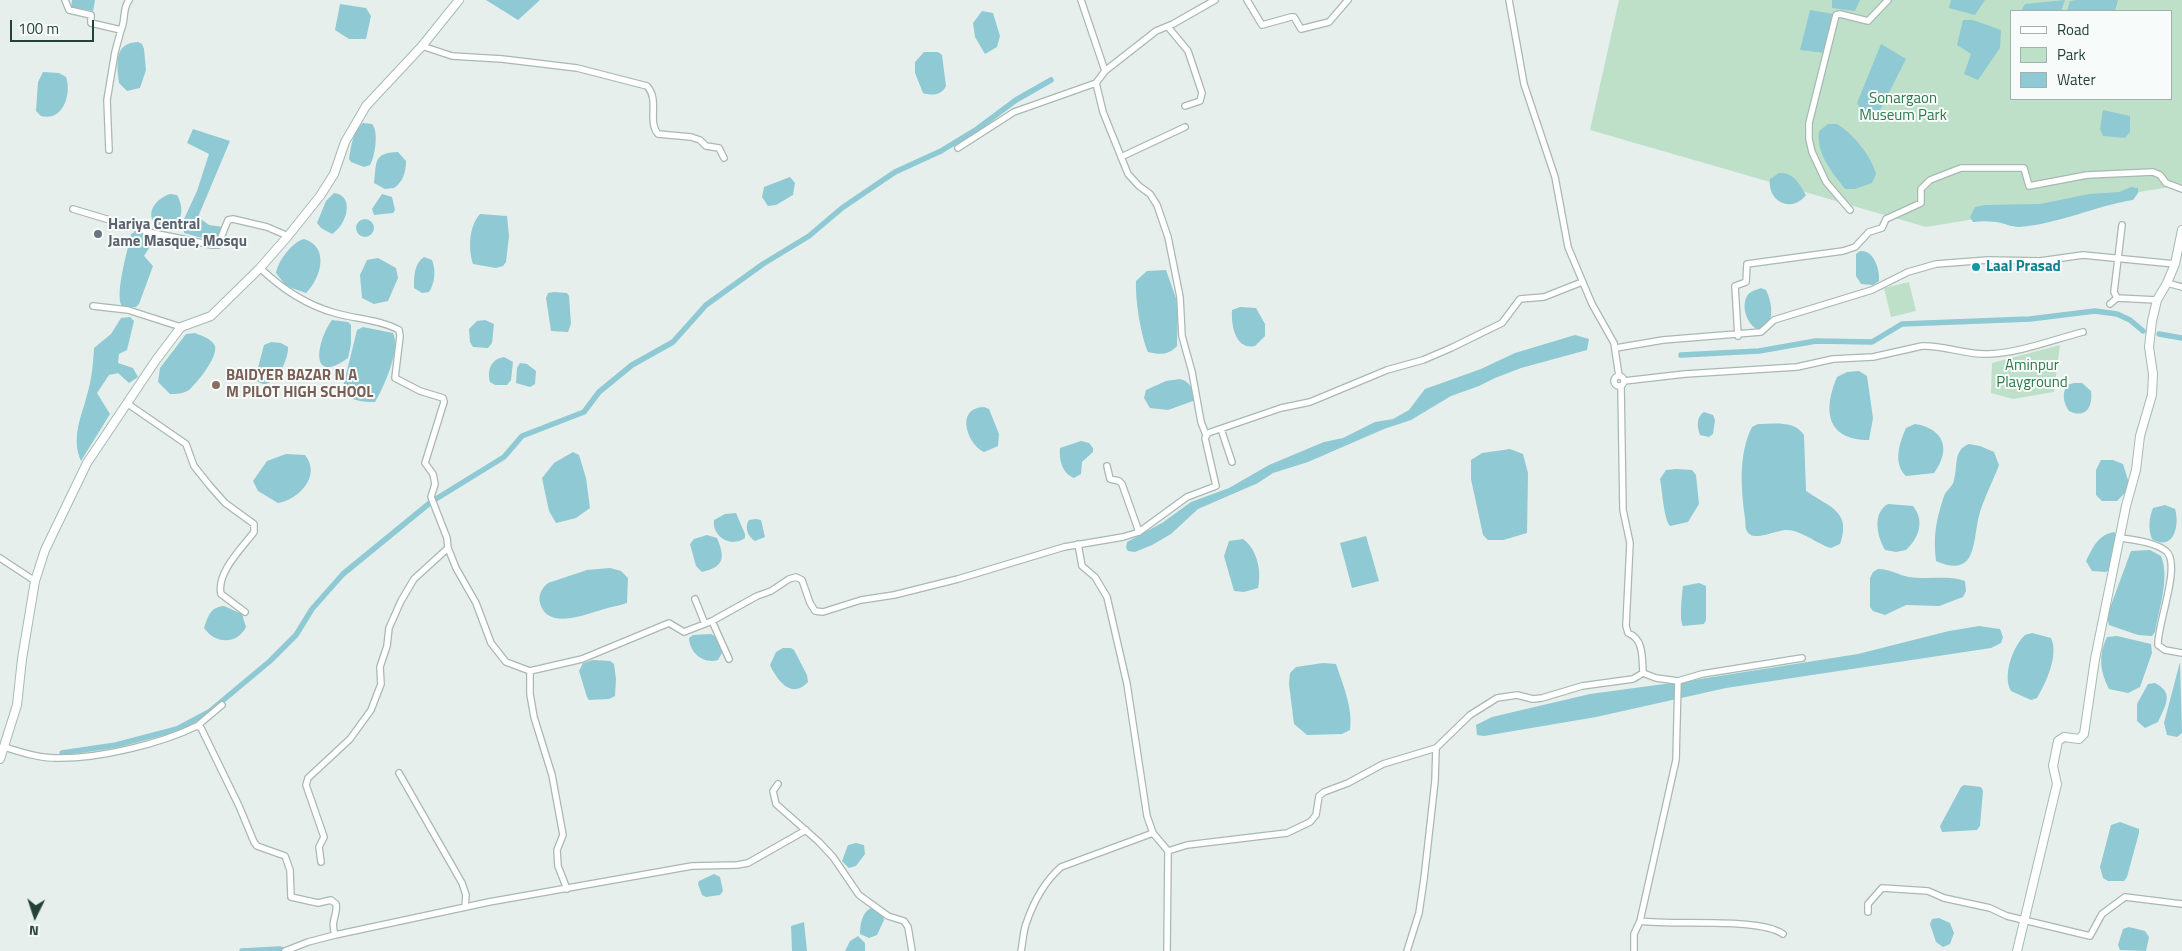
<!DOCTYPE html>
<style>
body{margin:0}
#map{position:relative;width:2182px;height:951px;overflow:hidden;background:#e6efeb;font-family:"Titillium Web",sans-serif}
canvas{display:block}
.legend{position:absolute;left:2010px;top:10px;width:162px;height:90px;box-sizing:border-box;background:#f7fbf9;border:1px solid #a3b1ad;margin:0;padding:6px 9px;list-style:none;font-size:15px;color:#24423a}
.legend li{display:flex;align-items:center;gap:10px;height:25px}
.legend b{width:25px;border:1px solid #a3b1ad}
.north{position:absolute;left:10px;top:891px;width:50px;height:50px;-webkit-text-stroke:4px #f7fbf9;paint-order:stroke;rotate:184deg;font-size:14px;font-weight:700;line-height:20px;text-align:center;color:#24423a}
.north::after{content:'';display:block;margin:auto;width:18px;height:22px;background:#24423a;clip-path:polygon(50% 0,100% 100%,50% 72%,0 100%)}
.scale{position:absolute;left:10px;top:20px;width:84px;height:22px;box-sizing:border-box;border:2px solid #24423a;border-top:0;padding-left:6px;font-size:15px;line-height:18px;white-space:nowrap;color:#24423a;-webkit-text-stroke:4px #f7fbf9;paint-order:stroke}
</style>
<div id="map">
<canvas width="2182" height="951"></canvas>
<ul class="legend">
<li><b style="height:6px;background:#fff"></b>Road</li>
<li><b style="height:14px;background:#bfe0c8"></b>Park</li>
<li><b style="height:14px;background:#8ec9d4"></b>Water</li>
</ul>
<div class="north">N</div>
<div class="scale">100 m</div>
</div>
<script>
const context = document.querySelector('canvas').getContext('2d');
context.lineJoin = 'round';
function paint(path, color) {
  context.fillStyle = color;
  context.fill(path, 'evenodd');
}
function strokePath(path, color, width, dash) {
  context.strokeStyle = color;
  context.lineWidth = width;
  context.lineCap = dash ? 'butt' : 'round';
  context.setLineDash(dash || []);
  context.stroke(path);
}
function write(font, color, halo, rows, align = 'center') {
  context.font = font + ' "Titillium Web",sans-serif';
  context.lineWidth = 4;
  context.setLineDash([]);
  context.textBaseline = 'middle';
  context.strokeStyle = halo;
  context.fillStyle = color;
  for (const [text, x, y, turn = 0] of rows) {
    context.save();
    context.translate(x, y);
    context.rotate((+turn || 0) * Math.PI / 180);
    context.textAlign = isNaN(turn) ? turn : align;
    if (halo) context.strokeText(text, 0, 0);
    context.fillText(text, 0, 0);
    context.restore();
  }
}
paint(new Path2D(`
 M 1619,0 L 2182,0 L 2182,185 L 1926,227 L 1590,130 ZM 2011,11 L 2171,11 L 2171,99 L 2011,99 Z
 M 1909,282 L 1916,311 L 1891,317 L 1884,288 Z
 M 2060,345 L 2054,392 L 2013,399 L 1991,393 L 1992,363 Z`), '#bfe0c8');
paint(new Path2D(`
 M 72,0 L 95,0 L 93,11 L 71,7 Z
 M 486,0 L 540,0 L 518,20 Z
 M 1832,0 L 1860,0 L 1855,11 L 1832,8 Z
 M 1951,0 L 1985,0 L 1975,15 L 1949,8 Z
 M 2065,0 L 2061,11 L 2021,11 L 2025,4 Z
 M 2077,0 L 2118,0 L 2115,11 L 2067,11 L 2070,1 Z
 M 340,4 L 366,8 L 371,16 L 366,39 L 349,39 L 335,30 Z
 M 1810,10 L 1834,14 L 1825,53 L 1800,50 Z
 M 982,11 L 993,13 L 1000,36 L 997,47 L 985,54 L 975,37 L 973,23 Z
 M 1963,20 L 1973,20 L 2001,30 L 2000,48 L 1978,80 L 1964,74 L 1971,54 L 1957,45 Z
 M 138,42 L 142,44 L 144,49 L 146,70 L 140,88 L 127,91 L 119,83 C 117,65 113,43 138,42 Z
 M 1881,44 L 1906,59 L 1876,118 L 1861,109 L 1857,103 Z
 M 924,52 L 938,52 L 942,55 L 946,86 C 942,95 932,96 923,93 L 915,73 L 915,62 Z
 M 43,72 L 59,73 L 66,77 C 72,94 63,122 41,116 L 36,111 L 38,82 Z
 M 2103,110 L 2130,116 L 2130,132 L 2125,138 L 2103,136 L 2100,129 Z
 M 363,123 L 372,124 C 379,131 375,157 370,165 L 364,167 L 351,162 L 349,159 C 351,147 353,130 363,123 Z
 M 1837,124 C 1853,134 1871,155 1876,174 L 1872,183 L 1855,189 L 1845,189 C 1832,172 1816,154 1819,131 L 1828,124 Z
 M 193,129 L 230,141 L 198,217 L 209,225 L 223,227 L 216,242 L 184,233 L 184,219 L 197,191 L 209,154 L 187,143 Z
 M 398,152 L 406,161 C 406,172 403,182 394,188 L 385,189 L 374,183 C 377,163 372,153 398,152 Z
 M 1779,173 C 1793,172 1799,183 1806,195 C 1791,214 1767,201 1770,179 Z
 M 790,177 L 795,183 L 793,195 L 776,205 L 768,206 L 762,197 L 764,187 Z
 M 2131,187 L 2138,188 L 2138,193 L 2133,200 C 2095,206 2059,224 2019,227 C 2011,227 2004,223 1996,222 C 1989,221 1981,221 1973,222 L 1970,217 L 1975,207 L 1985,205 L 2040,204 L 2089,194 L 2119,192 Z
 M 334,193 C 356,196 346,226 332,234 L 321,228 L 317,223 L 326,201 Z
 M 170,194 L 177,195 C 183,206 183,215 176,227 L 168,230 L 155,224 C 145,212 157,198 170,194 Z
 M 382,194 L 392,197 L 395,210 L 393,213 L 374,215 L 372,209 Z
 M 480,214 L 507,216 L 509,236 L 506,262 L 503,266 L 496,268 L 473,264 C 468,248 469,226 480,214 Z
 M356 228a9 9 0 1 1 18 0a9 9 0 1 1-18 0Z
 M 135,232 L 154,236 L 155,239 L 144,256 L 153,266 L 139,304 L 136,307 L 124,308 C 112,301 129,247 131,234 Z
 M 304,239 C 330,247 321,278 306,293 L 286,286 L 276,273 C 278,261 292,242 304,239 Z
 M 1860,251 C 1874,250 1880,269 1879,281 L 1873,285 L 1861,284 L 1856,276 L 1856,254 Z
 M 424,257 L 432,260 C 436,270 435,283 429,292 L 422,293 L 414,288 C 414,276 414,264 424,257 Z
 M 378,258 L 396,268 L 398,278 L 388,301 L 374,304 L 362,298 L 360,275 L 367,260 Z
 M 1166,270 L 1178,304 L 1177,346 C 1169,355 1160,355 1148,352 C 1141,336 1135,300 1136,281 L 1147,271 Z
 M 1761,288 L 1766,290 C 1772,302 1777,327 1757,329 C 1747,324 1741,307 1747,296 C 1750,291 1756,290 1761,288 Z
 M 554,292 L 567,293 L 569,296 L 571,324 L 568,332 L 551,331 L 546,298 L 548,293 Z
 M 1240,307 L 1256,308 L 1265,324 L 1265,336 L 1255,346 C 1235,350 1231,325 1232,310 Z
 M 130,317 L 134,321 L 127,350 L 119,354 L 118,363 L 133,368 L 138,377 L 129,383 L 118,373 L 109,375 L 97,393 L 110,414 L 81,461 C 71,438 81,418 87,395 C 92,379 93,364 94,348 L 111,334 L 121,318 Z
 M 332,320 L 348,322 L 351,325 L 351,344 L 348,358 C 308,387 317,340 332,320 Z
 M 485,320 L 494,324 L 492,343 L 488,348 L 473,347 L 470,342 L 469,329 L 477,321 Z
 M 363,327 L 393,333 C 401,349 384,387 375,402 C 363,402 350,401 342,391 L 357,330 Z
 M 195,333 C 202,336 212,339 215,346 C 218,357 197,383 189,390 C 183,394 176,394 170,394 L 158,382 L 160,368 L 186,334 Z
 M 1575,335 L 1589,339 L 1587,350 L 1521,368 L 1495,378 L 1479,386 L 1451,396 L 1411,420 L 1384,429 L 1308,462 L 1273,473 L 1258,483 L 1198,509 L 1171,534 L 1152,545 L 1135,552 L 1128,551 L 1126,548 L 1127,542 L 1162,523 L 1191,502 L 1229,488 L 1269,465 L 1324,442 L 1343,438 L 1375,422 L 1393,419 L 1409,410 L 1425,389 L 1481,369 L 1515,353 Z
 M 271,342 L 281,343 L 288,347 C 289,361 271,397 255,379 L 264,345 Z
 M 504,357 L 513,362 L 511,380 L 507,385 L 495,385 L 490,382 C 487,370 491,359 504,357 Z
 M 520,363 L 527,364 L 536,371 L 535,384 L 530,387 L 516,383 L 517,368 Z
 M 1859,371 L 1867,376 L 1873,418 L 1869,440 C 1826,440 1823,410 1837,377 L 1847,372 Z
 M 1180,379 C 1191,382 1194,390 1193,401 L 1168,410 L 1150,408 L 1144,398 L 1146,390 L 1166,381 Z
 M 2074,383 L 2082,383 L 2091,391 C 2093,407 2086,419 2069,411 C 2063,402 2062,394 2067,385 Z
 M 984,407 L 989,409 L 999,434 L 998,446 L 984,452 C 968,445 954,408 984,407 Z
 M 1704,412 L 1713,415 L 1715,420 L 1713,434 L 1709,437 L 1700,435 C 1697,427 1696,417 1704,412 Z
 M 1758,424 C 1774,424 1794,420 1804,435 L 1806,491 C 1829,507 1852,511 1840,544 L 1831,548 C 1817,544 1800,529 1785,530 C 1777,531 1756,539 1751,535 C 1744,531 1746,525 1745,518 C 1741,489 1738,455 1752,427 Z
 M 1915,424 C 1945,429 1951,450 1934,473 L 1906,476 C 1893,464 1899,443 1906,428 Z
 M 1081,441 L 1089,443 L 1093,448 L 1093,452 L 1082,462 L 1081,474 L 1074,478 C 1062,473 1059,460 1060,448 Z
 M 1969,444 L 1980,446 L 1994,452 L 1999,465 C 1993,481 1985,496 1980,512 C 1972,538 1979,580 1936,561 C 1933,536 1936,520 1944,496 C 1946,490 1953,487 1954,480 C 1958,466 1953,450 1969,444 Z
 M 1510,449 L 1523,454 L 1528,473 L 1527,533 L 1503,540 L 1488,540 L 1483,535 L 1471,479 L 1471,460 L 1482,453 Z
 M 573,452 L 579,455 L 586,478 L 590,508 L 576,518 L 556,523 L 549,511 L 542,478 L 554,463 Z
 M 286,454 L 305,455 C 322,476 298,500 278,503 L 258,491 L 253,481 L 267,461 Z
 M 2101,460 L 2113,460 L 2123,464 L 2128,480 L 2128,490 L 2117,501 L 2102,501 L 2096,495 L 2096,470 Z
 M 1676,469 L 1692,470 L 1696,475 L 1699,504 L 1688,522 L 1670,526 C 1664,520 1662,489 1660,479 L 1666,470 Z
 M 1888,504 L 1913,506 C 1925,521 1919,538 1906,550 L 1896,552 L 1885,550 C 1877,536 1872,513 1888,504 Z
 M 2165,505 L 2175,509 C 2180,525 2174,552 2152,539 C 2148,529 2149,518 2153,508 Z
 M 736,513 L 745,534 L 745,538 C 731,548 712,537 714,520 L 725,514 Z
 M 756,519 L 761,520 L 765,537 L 755,541 C 748,537 744,527 749,520 Z
 M 2114,532 L 2120,537 L 2113,568 L 2106,572 L 2092,571 L 2086,561 C 2093,547 2098,535 2114,532 Z
 M 707,535 L 717,538 C 726,559 723,567 702,572 L 696,566 L 690,544 L 694,539 Z
 M 1366,536 L 1379,581 L 1352,588 L 1340,543 Z
 M 1243,539 C 1257,549 1262,571 1258,588 L 1244,592 L 1234,591 L 1224,556 L 1229,541 Z
 M 2150,550 L 2161,556 C 2170,578 2159,609 2155,632 L 2152,636 L 2138,635 L 2109,625 L 2107,616 L 2131,551 Z
 M 610,568 L 621,571 L 628,578 L 627,603 C 618,606 610,607 601,610 C 583,615 547,630 540,603 C 538,595 542,588 548,583 L 587,570 Z
 M 1878,569 C 1890,569 1898,575 1909,577 C 1929,580 1947,575 1965,581 L 1966,591 L 1963,597 L 1939,606 L 1906,605 L 1885,615 L 1873,611 L 1870,607 L 1870,578 L 1873,572 Z
 M 1699,583 L 1706,586 L 1706,620 L 1704,624 L 1683,626 C 1679,620 1682,595 1683,586 Z
 M 224,606 L 242,614 L 246,627 C 237,645 215,644 204,628 C 208,617 210,607 224,606 Z
 M 1979,626 L 2000,629 L 2003,637 L 2001,643 L 1991,648 L 1726,688 L 1596,717 L 1484,736 L 1477,735 L 1476,725 L 1492,717 L 1590,694 L 1694,680 L 1858,654 L 1949,631 Z
 M 2032,633 L 2051,638 C 2059,655 2046,683 2037,698 L 2031,700 L 2011,691 C 2002,676 2013,646 2025,635 Z
 M 693,635 L 711,634 L 718,638 L 722,653 L 718,660 C 704,664 690,654 689,638 Z
 M 2117,636 L 2151,644 L 2152,653 L 2140,687 L 2128,693 L 2109,689 C 2100,672 2098,655 2107,637 Z
 M 783,648 L 791,648 L 794,650 L 807,675 L 808,682 C 791,700 777,680 770,665 L 776,652 Z
 M 593,660 L 610,661 L 614,664 L 616,679 L 615,696 L 609,699 L 589,700 L 587,697 L 579,671 L 583,663 Z
 M 2180,662 L 2182,733 L 2177,737 L 2167,735 L 2164,723 Z
 M 1323,663 L 1336,664 C 1343,685 1353,708 1350,730 L 1342,734 L 1307,735 L 1294,724 L 1289,684 L 1290,673 L 1296,667 Z
 M 2155,683 C 2175,693 2165,706 2158,722 L 2145,728 L 2137,721 L 2137,704 L 2148,684 Z
 M 1964,785 L 1981,787 L 1983,791 L 1980,826 L 1977,830 L 1942,832 L 1940,826 L 1961,787 Z
 M 2120,822 L 2139,829 L 2139,833 L 2127,877 L 2124,881 L 2108,881 L 2103,878 L 2100,867 L 2111,825 Z
 M 856,843 L 864,845 L 865,854 L 856,866 L 849,868 L 842,861 L 848,845 Z
 M 714,874 L 720,877 L 723,891 L 720,895 L 706,897 L 702,895 L 698,884 L 699,881 Z
 M 871,908 L 882,913 L 884,920 L 877,935 L 869,938 L 860,934 C 860,925 862,912 871,908 Z
 M 1939,918 L 1950,923 L 1954,933 L 1950,944 L 1943,947 L 1936,942 L 1930,924 L 1932,919 Z
 M 804,922 L 807,951 L 792,951 L 791,926 Z
 M 2129,927 L 2145,931 L 2149,937 L 2146,951 L 2120,950 L 2118,945 L 2123,929 Z
 M 858,936 L 865,943 L 865,951 L 845,951 L 850,941 Z`), '#8ec9d4');
strokePath(new Path2D(`
 M 2159,334 L 2182,338
 M 1681,355 L 1759,351 L 1816,341 L 1872,342 L 1902,324 L 2030,319 L 2095,311 L 2117,314 L 2130,320 L 2143,331
 M 62,753 L 116,745 L 177,729 L 209,712 L 270,661 L 296,635 L 312,609 L 343,574 L 431,502 L 504,457 L 522,436 L 584,412 L 599,392 L 632,365 L 673,342 L 706,305 L 763,264 L 809,236 L 842,208 L 895,172 L 941,151 L 977,129 L 1016,100 L 1051,80
 M 242,951 L 280,949 L 285,951`), '#8ec9d4', 5.5);
const street = new Path2D(`
 M 65,0 L 69,10 L 91,15 L 91,23 L 121,30 L 115,52 L 107,100 L 109,150
 M 1081,0 L 1105,71 L 1096,83 L 1103,112 L 1128,174 L 1139,186 L 1150,194 L 1157,205 L 1168,237 L 1180,297 L 1182,336 L 1192,372 L 1201,422 L 1206,435
 M 1247,0 L 1262,25 L 1291,17 L 1294,17 L 1301,29 L 1329,22 L 1348,0
 M 1509,0 L 1524,84 L 1555,177 L 1568,247 L 1592,304 L 1614,343 L 1619,376
 M 1168,27 L 1188,51 L 1202,93 L 1200,101 L 1185,106
 M 121,30 C 126,20 122,9 129,0
 M 422,46 L 452,56 L 502,59 L 577,68 L 647,86 C 660,100 647,121 658,134 L 691,137 L 700,140 L 706,146 L 719,148 L 724,158
 M 1105,71 L 1156,31 L 1173,24 L 1215,0
 M 958,148 L 1014,112 L 1096,83
 M 1121,157 L 1185,127
 M 73,209 L 153,233 L 212,245 L 218,245 L 228,220 L 233,219 L 267,227 L 288,236
 M 1850,210 L 1826,182 L 1812,152 L 1809,139 L 1809,123 L 1836,15 L 1840,14 L 1868,21 L 1888,0
 M 260,268 C 282,289 306,305 335,313 C 356,319 381,320 399,330 L 400,336 L 395,378 L 420,391 L 443,398 L 444,402 L 425,463 L 433,474 L 435,484 L 431,497 L 447,538 L 448,548 L 414,579 L 401,601 L 389,628 L 387,646 L 380,667 L 381,684 L 371,710 L 350,739 L 308,778 L 306,785 L 324,837 L 319,847 L 321,862
 M 2167,283 L 2182,287
 M 2117,298 L 2114,292 L 2122,225
 M 2110,304 L 2117,298 L 2157,300
 M 93,306 L 128,310 L 181,327
 M 1738,336 L 1735,286 L 1746,282 L 1747,264 L 1843,251 L 1855,247 L 1869,232 L 1882,228 L 1886,219 L 1921,203 L 1921,189 L 1930,180 L 1961,168 L 2024,168 L 2029,186 L 2087,175 L 2153,172 L 2160,175 L 2166,183 L 2182,189
 M 1616,348 L 1663,340 L 1761,332 L 1774,320 L 1872,290 L 1908,272 L 1936,264 L 1988,260 L 2040,261 L 2083,255 L 2175,264
 M1614 381a5 5 0 1 1 10 0a5 5 0 1 1-10 0Z
 M 1624,381 L 1685,374 L 1797,367 L 1833,359 L 1873,357 L 1922,346 C 1944,345 1965,355 1988,354 C 2019,353 2052,340 2083,332
 M 1621,386 L 1623,510 L 1630,543 L 1626,626 L 1628,633 C 1644,639 1642,658 1643,673
 M 128,404 L 186,444 L 194,466 L 210,486 L 225,503 L 254,524 L 254,532 C 242,548 216,573 221,594 L 245,612
 M 1221,429 L 1232,462
 M 1139,532 L 1187,497 L 1216,486 L 1205,438 L 1208,433 L 1281,408 L 1310,402 L 1387,370 L 1423,360 L 1451,348 L 1502,323 L 1520,299 L 1544,297 L 1582,282
 M 2121,538 C 2135,540 2154,542 2166,551 C 2182,564 2157,624 2158,645 L 2165,650 L 2182,653
 M 1078,544 L 1082,566 L 1095,577 L 1107,597 L 1127,684 L 1147,816 L 1153,833 L 1168,851 L 1167,951
 M 448,548 L 456,568 L 476,603 L 491,643 L 506,662 L 530,671
 M 0,558 L 35,581
 M 695,599 L 705,624
 M 712,621 L 729,659
 M 197,726 L 222,705
 M 4,747 C 21,752 38,758 56,758 C 98,759 160,744 197,726 L 201,728 L 239,806 L 254,842 L 257,846 L 285,856 L 290,870 L 291,897 L 318,903 L 331,900 L 336,904 C 338,916 330,919 335,935
 M 399,773 L 462,883 L 466,895 L 465,907
 M 778,784 L 773,791 L 776,804 L 819,842 L 833,857 L 859,895 L 888,916 L 904,921 L 908,927 L 912,951
 M 1168,851 L 1187,845 L 1287,833 L 1310,822 L 1316,815 L 1319,796 L 1324,792 L 1348,783 L 1383,764 L 1436,748 L 1470,715 L 1497,698 L 1517,695 L 1533,699 L 1542,698 L 1582,686 L 1633,679 L 1643,673 L 1656,678 L 1678,681 L 1702,674 L 1802,658
 M 567,889 L 558,866 L 557,850 L 563,835 L 552,775 L 534,717 L 530,694 L 530,671 L 582,659 L 669,623 L 684,632 L 712,621 L 757,596 L 771,591 L 789,579 L 796,577 L 802,580 L 810,603 L 815,611 L 823,612 L 861,600 L 894,595 L 958,579 L 1064,547 L 1123,537 L 1139,532 L 1122,484 L 1119,481 L 1110,479 L 1107,466
 M 1868,912 L 1868,904 L 1882,888 L 1928,891 L 1944,898 L 1990,908 L 2007,916 L 2090,936 L 2102,914 L 2125,897 L 2182,904
 M 1640,921 C 1675,926 1758,917 1783,934
 M 285,951 L 308,942 L 335,935 L 489,902 L 692,866 L 737,865 L 748,863 L 806,830
 M 1021,951 C 1023,942 1023,932 1026,924 C 1033,903 1044,882 1061,867 L 1153,833
 M 1407,951 L 1419,913 L 1424,879 L 1435,781 L 1436,748
 M 1634,951 L 1634,934 L 1640,921 L 1676,760 L 1678,681`);
const secondary = new Path2D(`
 M 0,759 L 17,705 L 22,659 L 35,581 L 45,550 L 87,463 L 156,360 L 181,327 L 211,316 L 260,268 L 288,236 L 320,196 L 334,174 L 345,142 L 366,106 L 422,46 L 459,0
 M 2017,951 L 2057,784 L 2053,766 L 2058,741 L 2064,737 L 2079,739 L 2084,734 L 2095,659 L 2126,506 L 2136,470 L 2140,436 L 2152,395 L 2153,374 L 2149,347 L 2152,321 L 2157,300 L 2167,283 L 2175,264 L 2182,230`);
strokePath(street, '#a8b8b2', 8);
strokePath(secondary, '#a4bbb3', 10);
strokePath(street, '#fff', 5.5);
strokePath(secondary, '#fff', 8);
for (const [x, y, r, color] of [
 [98,234,5,"#6b7280"],
 [1976,267,5,"#0f9aa8"],
 [216,385,5,"#8d6e63"]
]) {
  const dot = new Path2D();
  dot.arc(x, y, r, 0, 2 * Math.PI);
  context.fillStyle = color;
  context.fill(dot);
  strokePath(dot, '#f7fbf9', 2);
}
write('15px', '#2d7a4b', '#f7fbf9', [
 ["Sonargaon",1903,99],
 ["Museum Park",1903,116],
 ["Aminpur",2032,366],
 ["Playground",2032,383]
]);
write('bold 15px', '#5b616d', '#f7fbf9', [
 ["Hariya Central",108,225],
 ["Jame Masque, Mosqu",108,242]
], 'left');
write('bold 15px', '#0d838f', '#f7fbf9', [
 ["Laal Prasad",1986,267]
], 'left');
write('bold 15px', '#785e54', '#f7fbf9', [
 ["BAIDYER BAZAR N A",226,376],
 ["M PILOT HIGH SCHOOL",226,393]
], 'left');
</script>
